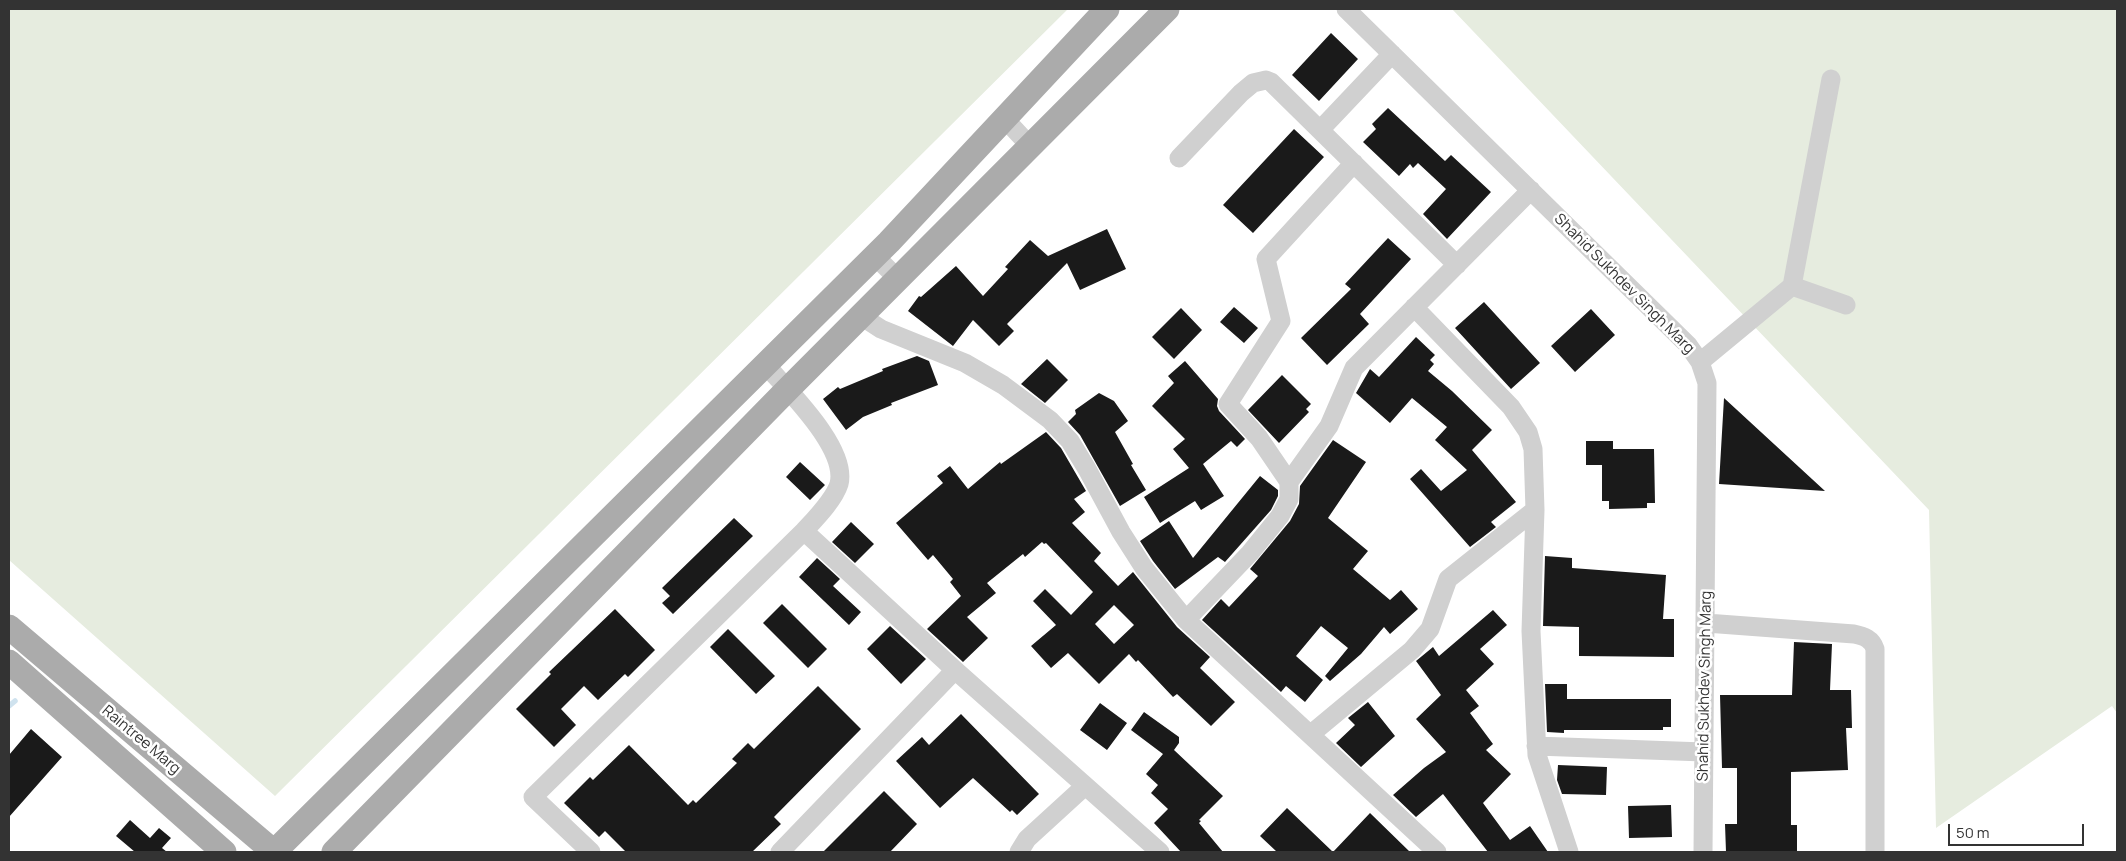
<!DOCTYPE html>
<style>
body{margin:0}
#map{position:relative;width:2126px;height:861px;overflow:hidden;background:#fff;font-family:Manrope,sans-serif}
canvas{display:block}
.frame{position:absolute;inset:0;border:10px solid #333;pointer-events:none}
.scale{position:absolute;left:1948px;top:824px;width:136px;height:22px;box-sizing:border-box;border:2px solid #333;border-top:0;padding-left:6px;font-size:15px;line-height:18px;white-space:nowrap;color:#333;-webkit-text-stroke:4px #fff;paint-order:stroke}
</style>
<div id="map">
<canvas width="2126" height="861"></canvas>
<div class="frame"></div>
<div class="scale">50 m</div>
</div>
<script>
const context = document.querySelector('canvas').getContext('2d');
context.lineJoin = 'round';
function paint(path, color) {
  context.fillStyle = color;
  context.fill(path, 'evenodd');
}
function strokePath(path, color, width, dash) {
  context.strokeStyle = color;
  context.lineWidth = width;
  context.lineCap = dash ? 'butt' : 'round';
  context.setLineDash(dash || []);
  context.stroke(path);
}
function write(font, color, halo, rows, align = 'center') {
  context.font = font + ' Manrope,sans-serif';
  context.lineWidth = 5;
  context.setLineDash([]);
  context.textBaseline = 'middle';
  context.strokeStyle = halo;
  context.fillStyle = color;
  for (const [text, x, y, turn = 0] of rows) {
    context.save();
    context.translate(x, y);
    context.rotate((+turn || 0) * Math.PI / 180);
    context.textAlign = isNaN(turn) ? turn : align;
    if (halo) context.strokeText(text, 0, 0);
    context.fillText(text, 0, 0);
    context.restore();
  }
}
paint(new Path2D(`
 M 9,9 L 1068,9 L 275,796 L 9,560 Z
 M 1452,9 L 2117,9 L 2117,713 L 2112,706 L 1936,828 L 1929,510 Z`), '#e6ecdf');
strokePath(new Path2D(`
 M 9,706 L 15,701`), '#cfe2ee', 5.5);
paint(new Path2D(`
 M 1331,33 L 1358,59 L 1319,101 L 1292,75 Z
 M 1388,108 L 1445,161 L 1451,155 L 1491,192 L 1447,239 L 1423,214 L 1446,189 L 1418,163 L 1413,168 L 1410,164 L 1399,176 L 1363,142 L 1376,129 L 1372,124 Z
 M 1294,129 L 1324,157 L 1253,233 L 1223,205 Z
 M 1107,229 L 1126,269 L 1080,290 L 1067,263 L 1007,324 L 1014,331 L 999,346 L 973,320 L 953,346 L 908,311 L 919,296 L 921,297 L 956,266 L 983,296 L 1008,269 L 1005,267 L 1030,240 L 1048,256 Z
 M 1388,238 L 1411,259 L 1360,314 L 1369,324 L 1327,365 L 1301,338 L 1351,289 L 1345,284 Z
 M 1484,302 L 1540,363 L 1511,389 L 1455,328 Z
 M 1234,307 L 1258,328 L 1244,343 L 1220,322 Z
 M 1181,308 L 1202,330 L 1174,359 L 1152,337 Z
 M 1591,309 L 1615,335 L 1575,372 L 1551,346 Z
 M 1416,337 L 1435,355 L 1430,360 L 1434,364 L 1428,371 L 1452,391 L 1492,430 L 1472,450 L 1516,502 L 1491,522 L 1496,527 L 1470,547 L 1410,479 L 1421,469 L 1441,491 L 1467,470 L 1435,440 L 1447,427 L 1412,398 L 1390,423 L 1356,393 L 1370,369 L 1379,377 Z
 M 917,356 L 929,361 L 938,385 L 891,403 L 892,405 L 863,417 L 846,430 L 823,399 L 838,387 L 840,389 L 883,371 L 882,369 Z
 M 1047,359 L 1068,380 L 1045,403 L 1021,384 Z
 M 1185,361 L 1218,399 L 1217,406 L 1219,411 L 1245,439 L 1237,447 L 1231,441 L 1203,464 L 1224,496 L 1201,510 L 1195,501 L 1160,523 L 1144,497 L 1189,468 L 1173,449 L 1185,439 L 1152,406 L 1174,383 L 1168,376 Z
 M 1282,375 L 1311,404 L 1306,409 L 1309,412 L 1279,443 L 1248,410 Z
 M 1099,393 L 1114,401 L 1128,421 L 1115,432 L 1133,464 L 1131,465 L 1146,490 L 1120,506 L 1080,435 L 1068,422 L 1076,414 L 1075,410 Z
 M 1724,398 L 1825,491 L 1719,484 Z
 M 1046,432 L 1061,448 L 1086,491 L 1074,499 L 1085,512 L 1072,523 L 1101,553 L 1094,561 L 1118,586 L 1133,572 L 1177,627 L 1210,657 L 1200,668 L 1235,702 L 1211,726 L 1177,694 L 1173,697 L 1138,660 L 1136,662 L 1129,654 L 1099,684 L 1068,653 L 1051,668 L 1031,646 L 1056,625 L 1033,601 L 1045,589 L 1071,615 L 1093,592 L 1046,543 L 1044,544 L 1042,542 L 1025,557 L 1023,554 L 987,583 L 996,593 L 967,617 L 988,638 L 963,662 L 927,629 L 961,596 L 950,582 L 953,579 L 933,555 L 928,560 L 896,523 L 943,483 L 937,476 L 950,466 L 968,489 L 1000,462 L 1001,464 ZM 1114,605 L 1134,625 L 1114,644 L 1095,624 Z
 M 1333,440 L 1366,462 L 1328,518 L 1368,551 L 1353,569 L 1390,600 L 1401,590 L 1418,609 L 1390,634 L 1384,627 L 1361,654 L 1330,681 L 1325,676 L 1348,648 L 1321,626 L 1296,656 L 1323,680 L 1305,702 L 1286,686 L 1281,692 L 1202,620 L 1221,599 L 1229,607 L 1258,576 L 1250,569 L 1290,521 L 1299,504 L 1300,486 Z
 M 1586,441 L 1613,441 L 1613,449 L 1654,449 L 1655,503 L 1647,503 L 1647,508 L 1609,509 L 1609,501 L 1602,501 L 1602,465 L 1586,465 Z
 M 800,462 L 825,485 L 810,500 L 786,477 Z
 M 1260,476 L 1278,490 L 1278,496 L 1271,510 L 1225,562 L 1218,557 L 1175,589 L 1153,561 L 1140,541 L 1169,521 L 1193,558 Z
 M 734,518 L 753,536 L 673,614 L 662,603 L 670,596 L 662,588 Z
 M 851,522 L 874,544 L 855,563 L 832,542 Z
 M 1545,556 L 1572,558 L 1572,568 L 1666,575 L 1663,619 L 1674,619 L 1674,657 L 1579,656 L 1579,627 L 1543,626 Z
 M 817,558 L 840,579 L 833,586 L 861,612 L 849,625 L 799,577 Z
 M 782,604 L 827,649 L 808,668 L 763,623 Z
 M 615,609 L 655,650 L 628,677 L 625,674 L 598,700 L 584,686 L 561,709 L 576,725 L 554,747 L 516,709 L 551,674 L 549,672 Z
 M 1493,610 L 1507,625 L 1480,649 L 1494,664 L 1466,690 L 1479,706 L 1470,713 L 1493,744 L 1486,750 L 1511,774 L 1483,803 L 1510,840 L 1530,826 L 1548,852 L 1488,852 L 1443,794 L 1416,817 L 1393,795 L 1424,768 L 1446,752 L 1416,719 L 1441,695 L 1416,661 L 1433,647 L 1439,656 Z
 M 890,626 L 926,659 L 901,684 L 867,649 Z
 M 728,629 L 775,676 L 756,694 L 710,647 Z
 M 1794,642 L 1832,644 L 1830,690 L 1851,690 L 1852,728 L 1846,728 L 1848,770 L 1791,772 L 1791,825 L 1797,825 L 1797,852 L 1726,852 L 1725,824 L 1737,824 L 1737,768 L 1722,768 L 1720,695 L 1792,695 Z
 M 1545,684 L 1567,684 L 1567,699 L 1671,699 L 1671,727 L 1663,727 L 1663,730 L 1564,730 L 1564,733 L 1547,732 Z
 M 818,686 L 861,729 L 774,817 L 781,824 L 752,852 L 626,852 L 605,831 L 599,837 L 564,803 L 590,777 L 593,780 L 629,745 L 688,805 L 693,800 L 696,803 L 737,763 L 732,759 L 748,743 L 754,749 Z
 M 1368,702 L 1395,736 L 1361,767 L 1336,743 L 1355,725 L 1348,718 Z
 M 1100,703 L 1127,723 L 1107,750 L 1080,730 Z
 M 1144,712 L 1179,737 L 1179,743 L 1174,750 L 1223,796 L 1199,820 L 1201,821 L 1199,823 L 1223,852 L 1181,852 L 1154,823 L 1168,809 L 1151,793 L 1158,785 L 1146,774 L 1163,754 L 1131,730 Z
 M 961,714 L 1039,794 L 1017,815 L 1012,810 L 1010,812 L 973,778 L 940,808 L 896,761 L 922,737 L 929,745 Z
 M 31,729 L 62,757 L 9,817 L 9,755 Z
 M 1558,765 L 1607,767 L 1606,795 L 1562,794 L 1557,780 Z
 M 884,791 L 917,824 L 890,852 L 823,852 Z
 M 1671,805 L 1672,837 L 1629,838 L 1628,806 Z
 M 1287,808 L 1333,852 L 1370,813 L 1410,852 L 1277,852 L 1260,836 Z
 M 130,820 L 150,838 L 159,828 L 171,838 L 162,848 L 167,852 L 135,852 L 116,836 Z`), '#1a1a1a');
strokePath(new Path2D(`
 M 1346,9 L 1688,345 L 1700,362 L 1707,383 L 1703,852
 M 1004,118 L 1031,147
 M 1320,130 L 1392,54
 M 1179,158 L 1241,93 L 1253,83 L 1266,80 L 1271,82 L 1457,265
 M 875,256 L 898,279
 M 1792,286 L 1846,305
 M 1414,307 L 1511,407 L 1528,432 L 1533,449 L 1535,510 L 1531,631 L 1537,755 L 1569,852
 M 861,316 L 881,329 L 965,363 L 1003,385 L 1050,420 L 1070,441 L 1087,469 L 1121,532 L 1144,568 L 1186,620 L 1437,852
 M 1700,362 L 1792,286 L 1831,79
 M 1289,482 L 1329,426 L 1354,368 L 1531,190
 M 804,531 L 955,670 L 1160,852
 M 1186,620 L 1250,553 L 1280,516 L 1289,499 L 1289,482 L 1259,438 L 1228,404 L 1281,321 L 1266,259 L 1354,163
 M 1706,623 L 1854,634 C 1864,636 1872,639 1875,649 L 1875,852
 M 1311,734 L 1412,650 L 1430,629 L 1448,579 L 1535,510
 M 1536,746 L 1704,752
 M 591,852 L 533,797 L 804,531 C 815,519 834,500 839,484 C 848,448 788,391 766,365
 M 780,852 L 955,670
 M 1019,852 L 1027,839 L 1085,786`), '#d0d0d0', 19);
strokePath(new Path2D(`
 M 9,627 L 274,852
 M 9,662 L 224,852
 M 274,852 L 889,242 L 1107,9
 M 334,852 L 787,390 L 1167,9`), '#ababab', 25);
write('15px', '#333', '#fff', [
 ["Shahid Sukhdev Singh Marg",1624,284,45],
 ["Shahid Sukhdev Singh Marg",1705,686,-89],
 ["Raintree Marg",141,740,40]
]);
</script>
